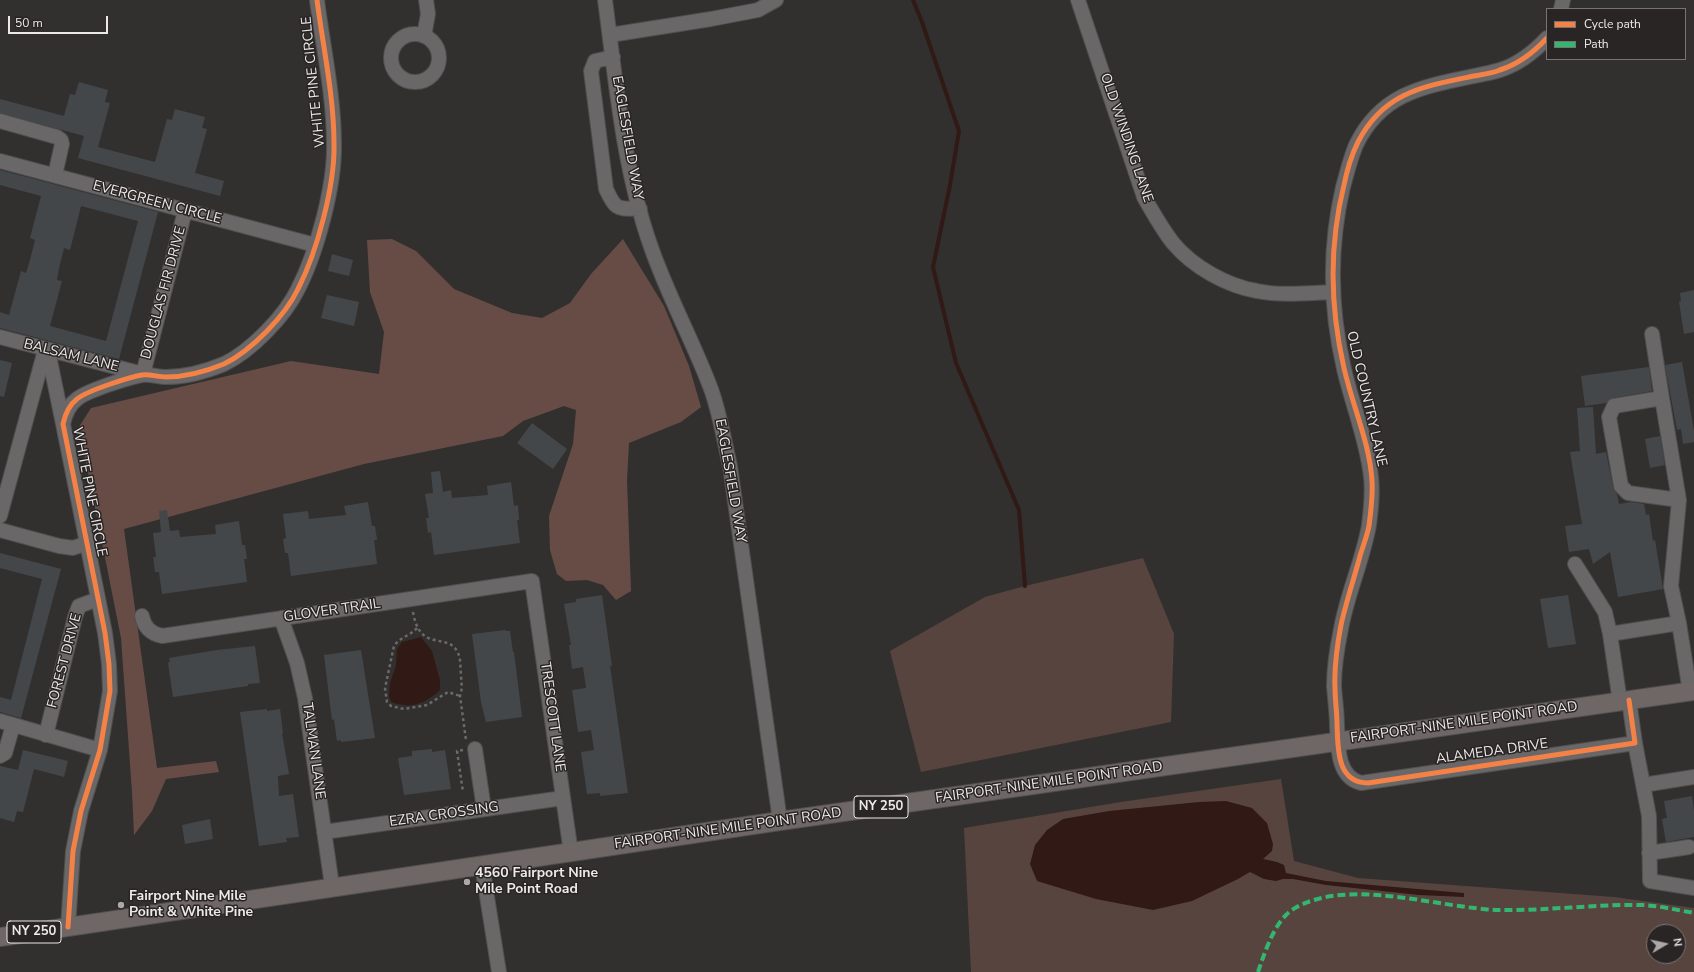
<!DOCTYPE html>
<style>
body{margin:0}
#map{position:relative;width:1694px;height:972px;overflow:hidden;background:#32302f;font-family:"Nunito Sans",sans-serif}
canvas{display:block}
.legend{position:absolute;left:1546px;top:8px;width:140px;height:52px;box-sizing:border-box;background:#292524;border:1px solid #777372;margin:0;padding:5px 7px;list-style:none;font-size:12px;color:#ece9e8}
.legend li{display:flex;align-items:center;gap:8px;height:20px}
.legend b{width:20px;border:1px solid #777372}
.north{position:absolute;left:1646px;top:924px;width:40px;height:40px;box-sizing:border-box;background:#292524;border:1px solid #777372;border-radius:50%;rotate:81deg;font-size:11px;font-weight:700;line-height:16px;text-align:center;color:#ece9e8}
.north::after{content:'';display:block;margin:auto;width:14px;height:18px;background:#aba8a7;clip-path:polygon(50% 0,100% 100%,50% 72%,0 100%)}
.scale{position:absolute;left:8px;top:16px;width:100px;height:18px;box-sizing:border-box;border:2px solid #ece9e8;border-top:0;padding-left:5px;font-size:12px;line-height:14px;white-space:nowrap;color:#ece9e8;-webkit-text-stroke:3px #292524;paint-order:stroke}
</style>
<div id="map">
<canvas width="1694" height="972"></canvas>
<ul class="legend">
<li><b style="height:5px;background:#f48246"></b>Cycle path</li>
<li><b style="height:5px;background:#33b770"></b>Path</li>
</ul>
<div class="north">N</div>
<div class="scale">50 m</div>
</div>
<script>
const context = document.querySelector('canvas').getContext('2d');
context.lineJoin = 'round';
function paint(path, color) {
  context.fillStyle = color;
  context.fill(path, 'evenodd');
}
function strokePath(path, color, width, dash) {
  context.strokeStyle = color;
  context.lineWidth = width;
  context.lineCap = dash ? 'butt' : 'round';
  context.setLineDash(dash || []);
  context.stroke(path);
}
function write(font, color, halo, rows, align = 'center') {
  context.font = font + ' "Nunito Sans",sans-serif';
  context.lineWidth = 3;
  context.setLineDash([]);
  context.textBaseline = 'middle';
  context.strokeStyle = halo;
  context.fillStyle = color;
  for (const [text, x, y, turn = 0] of rows) {
    context.save();
    context.translate(x, y);
    context.rotate((+turn || 0) * Math.PI / 180);
    context.textAlign = isNaN(turn) ? turn : align;
    if (halo) context.strokeText(text, 0, 0);
    context.fillText(text, 0, 0);
    context.restore();
  }
}
paint(new Path2D(`
 M 1143,558 L 1174,634 L 1171,722 L 921,772 L 890,651 L 985,597 L 1025,586 Z
 M 1281,779 L 1294,861 L 1358,878 L 1614,897 L 1694,908 L 1694,972 L 971,972 L 964,828 L 1121,802 ZM 1654,932 L 1678,932 L 1678,956 L 1654,956 Z`), '#58443f');
paint(new Path2D(`
 M 392,239 L 416,251 L 454,289 L 512,313 L 542,318 L 570,303 L 591,274 L 623,239 L 664,306 L 689,366 L 701,407 L 681,422 L 629,443 L 627,480 L 631,591 L 616,600 L 603,585 L 587,580 L 566,581 L 557,574 L 550,550 L 549,516 L 573,444 L 576,410 L 564,406 L 523,421 L 503,436 L 364,464 L 124,529 L 157,768 L 216,761 L 219,772 L 166,779 L 152,811 L 134,835 L 132,792 L 121,638 L 79,427 L 91,408 L 291,361 L 379,374 L 384,332 L 370,292 L 367,240 Z`), '#674c46');
paint(new Path2D(`
 M 421,637 L 432,651 L 440,680 L 440,690 C 425,704 411,709 391,702 L 389,696 L 390,683 L 396,665 L 397,649 L 402,642 Z
 M 1226,801 L 1252,808 L 1267,823 L 1273,844 L 1272,851 L 1263,859 L 1277,862 L 1284,865 L 1286,873 L 1326,881 L 1464,893 L 1464,897 L 1419,895 L 1326,885 L 1293,879 L 1283,879 L 1276,881 L 1264,879 L 1250,872 L 1238,879 L 1192,901 L 1153,910 L 1096,899 L 1037,881 L 1030,864 L 1035,845 L 1047,830 L 1063,819 L 1109,811 L 1199,802 Z`), '#311915');
strokePath(new Path2D(`
 M 913,0 L 922,22 L 959,131 L 950,185 L 933,267 L 956,363 L 1019,510 L 1025,586`), '#311915', 4);
paint(new Path2D(`
 M 79,82 L 108,90 L 105,102 L 110,103 L 98,147 L 155,162 L 167,119 L 172,120 L 175,109 L 205,117 L 202,128 L 207,129 L 195,173 L 224,181 L 220,196 L 78,158 L 84,136 L 0,113 L 0,99 L 64,116 L 70,94 L 75,95 Z
 M 0,170 L 158,212 L 119,359 L 0,328 L 0,312 L 9,315 L 21,271 L 26,273 L 30,260 L 35,240 L 30,238 L 41,196 L 0,185 ZM 81,206 L 138,221 L 106,341 L 50,326 L 62,281 L 57,280 L 59,268 L 64,248 L 70,250 Z
 M 332,254 L 353,260 L 349,276 L 328,271 Z
 M 1694,290 L 1694,332 L 1684,334 L 1679,302 L 1681,301 L 1680,293 Z
 M 327,295 L 359,302 L 354,326 L 321,318 Z
 M 0,360 L 12,363 L 4,397 L 0,396 Z
 M 1682,362 L 1694,431 L 1694,442 L 1683,444 L 1681,429 L 1677,430 L 1665,365 Z
 M 1649,367 L 1652,391 L 1613,398 L 1606,403 L 1585,406 L 1581,376 Z
 M 1593,407 L 1596,454 L 1606,452 L 1613,487 L 1617,494 L 1619,504 L 1631,502 L 1644,504 L 1646,515 L 1649,514 L 1653,541 L 1655,540 L 1663,589 L 1618,597 L 1610,552 L 1593,564 L 1589,549 L 1569,552 L 1565,526 L 1582,524 L 1570,452 L 1580,451 L 1577,408 Z
 M 532,423 L 567,449 L 553,469 L 517,443 Z
 M 1660,436 L 1665,465 L 1650,468 L 1645,439 Z
 M 440,471 L 443,492 L 451,490 L 452,498 L 488,495 L 487,486 L 511,482 L 514,506 L 518,505 L 519,520 L 517,520 L 520,543 L 434,555 L 431,532 L 428,533 L 426,518 L 429,518 L 425,494 L 433,493 L 431,472 Z
 M 368,502 L 372,526 L 375,526 L 377,540 L 374,540 L 377,564 L 291,576 L 288,553 L 285,553 L 283,539 L 286,538 L 283,514 L 308,511 L 309,519 L 346,515 L 344,506 Z
 M 167,510 L 170,531 L 179,530 L 180,537 L 216,534 L 215,525 L 239,521 L 242,545 L 245,545 L 247,559 L 244,559 L 247,582 L 162,594 L 159,572 L 155,572 L 153,557 L 156,557 L 153,533 L 161,532 L 159,511 Z
 M 0,553 L 61,569 L 21,718 L 0,712 L 0,697 L 11,700 L 42,579 L 0,568 Z
 M 602,595 L 612,666 L 610,666 L 628,793 L 600,796 L 600,793 L 587,794 L 581,752 L 594,750 L 591,730 L 578,732 L 572,690 L 586,688 L 583,667 L 572,669 L 569,645 L 571,645 L 564,604 L 576,602 L 576,599 Z
 M 1568,595 L 1576,644 L 1548,648 L 1540,599 Z
 M 506,630 L 506,631 L 510,631 L 513,652 L 514,652 L 522,717 L 486,722 L 481,702 L 472,634 Z
 M 255,646 L 260,683 L 248,684 L 248,686 L 173,697 L 168,663 L 170,662 L 169,658 L 217,650 Z
 M 361,650 L 375,738 L 341,742 L 341,740 L 337,741 L 334,719 L 332,720 L 324,655 Z
 M 267,709 L 267,711 L 280,709 L 283,733 L 282,733 L 289,774 L 278,776 L 279,796 L 293,794 L 299,837 L 286,838 L 287,842 L 259,846 L 240,712 Z
 M 432,749 L 432,752 L 445,750 L 451,789 L 404,795 L 398,758 L 412,756 L 412,751 Z
 M 23,750 L 68,761 L 64,777 L 34,769 L 23,812 L 17,811 L 14,822 L 0,818 L 0,766 L 18,770 Z
 M 1692,796 L 1694,810 L 1694,837 L 1666,842 L 1662,819 L 1667,818 L 1664,801 Z
 M 210,819 L 213,839 L 185,844 L 182,825 Z`), '#44474a');
const minor = new Path2D(`
 M 605,0 C 616,82 623,168 651,247 C 668,296 693,341 711,389 C 720,414 724,440 730,466 L 780,821
 M 1078,0 L 1144,197 C 1153,213 1162,229 1173,243 C 1193,267 1227,286 1257,291 C 1281,296 1308,293 1333,292
 M 1561,9 L 1563,0
 M391 58a24 24 0 1 1 48 0a24 24 0 1 1-48 0Z
 M 610,35 L 711,19 L 758,10 L 776,0
 M 424,36 L 428,14 L 426,0
 M 1547,38 C 1534,52 1519,64 1500,70 C 1490,73 1479,75 1469,77 C 1420,87 1380,95 1356,145 C 1350,159 1347,173 1343,187 C 1329,247 1330,309 1344,369 C 1352,404 1367,440 1371,477 C 1373,493 1371,509 1369,525 C 1363,560 1347,594 1341,629 C 1337,648 1334,667 1334,686 C 1335,700 1337,713 1337,726 C 1338,746 1337,777 1361,783 L 1635,743
 M 613,57 L 595,61 L 591,71 L 606,189 C 616,211 617,208 640,209
 M 0,121 L 57,137 L 61,140 L 62,144 L 55,175
 M 0,161 L 315,245
 M 1652,334 L 1662,398
 M 0,337 L 143,374 L 185,211
 M 48,351 L 63,424
 M 1679,500 L 1628,493 L 1621,486 L 1609,417 L 1614,406 L 1662,398 L 1679,500 L 1671,586 L 1679,623
 M 0,516 L 45,350
 M 0,530 L 59,546 L 73,548 L 87,543
 M 1575,564 L 1605,612 L 1610,634
 M 142,616 C 144,627 151,634 162,636 L 532,581 L 571,853
 M 281,618 L 297,663 L 305,698 L 332,886
 M 1629,700 L 1635,743 L 1649,816 L 1650,881 L 1694,888
 M 1620,702 L 1610,634 L 1679,623 L 1690,692
 M 0,721 L 100,750
 M 46,735 L 75,617 L 79,606 L 98,599
 M 475,749 L 484,809
 M 0,756 L 5,753 L 13,725
 M 1643,785 L 1694,777
 M 324,832 L 563,798
 M 1649,853 L 1689,847
 M 482,865 L 499,972
 M 68,927 L 73,851 L 81,811 L 100,750 L 110,691 L 109,664 L 105,633 L 63,424 C 65,415 69,405 77,399 C 86,391 130,377 142,375 C 150,374 158,377 166,377 C 185,377 207,371 224,364 C 251,351 285,316 298,289 C 317,252 335,185 334,144 C 334,96 323,47 317,0`);
const major = new Path2D(`
 M 0,937 L 780,821 L 1694,691`);
strokePath(minor, '#504f4e', 16);
strokePath(major, '#504f4e', 20);
strokePath(new Path2D(`
 M 413,612 C 420,654 448,631 458,653 C 461,659 460,667 461,674 C 461,682 463,689 460,696 L 466,740
 M 417,628 C 410,636 400,637 394,646 L 385,688 L 387,702 L 391,706 L 404,709 L 427,705 L 448,692 L 460,696
 M 463,750 L 457,751 L 463,792`), '#6b6969', 2.5, [3, 3]);
strokePath(minor, '#696767', 14);
strokePath(major, '#6e6765', 18);
strokePath(new Path2D(`
 M 1258,972 C 1265,952 1275,919 1295,908 C 1350,877 1438,908 1498,910 C 1546,911 1595,904 1643,905 C 1660,906 1677,910 1694,913`), '#33b770', 4, [8, 4]);
strokePath(new Path2D(`
 M 1547,38 C 1534,52 1519,64 1500,70 C 1490,74 1479,75 1469,77 C 1420,87 1383,94 1358,142 C 1351,156 1347,170 1344,185 C 1329,245 1330,307 1344,368 C 1352,404 1370,444 1372,481 C 1373,496 1371,511 1369,526 C 1367,536 1363,546 1360,556 C 1354,579 1346,602 1341,625 C 1337,646 1334,667 1335,688 C 1335,700 1337,712 1337,724 C 1338,747 1336,783 1368,783 L 1635,743 L 1629,700
 M 68,927 L 73,851 L 81,811 L 100,750 L 110,691 L 109,664 L 105,633 L 63,424 C 65,415 69,405 77,399 C 86,391 130,377 142,375 C 150,374 158,377 166,377 C 185,377 207,371 224,364 C 251,351 285,316 298,289 C 317,252 335,185 334,144 C 334,96 323,47 317,0`), '#f48246', 5);
for (const [x, y, r, color] of [
 [467,882,4,"#aba8a7"],
 [121,905,4,"#aba8a7"]
]) {
  const dot = new Path2D();
  dot.arc(x, y, r, 0, 2 * Math.PI);
  context.fillStyle = color;
  context.fill(dot);
  strokePath(dot, '#292524', 1.5);
}
for (const [x, y, w] of [
 [881,807,54],
 [34,932,54]
]) {
  const box = new Path2D();
  box.roundRect(x - w / 2, y - 11, w, 22, 3);
  context.fillStyle = '#292524';
  context.fill(box);
  strokePath(box, '#ece9e8', 1);
}
write('bold 13px', '#ece9e8', null, [
 ["NY 250",881,807],
 ["NY 250",34,932]
]);
write('14px', '#ece9e8', '#292524', [
 ["WHITE PINE CIRCLE",314,82,-96],
 ["EAGLESFIELD WAY",627,138,80],
 ["OLD WINDING LANE",1126,138,71],
 ["EVERGREEN CIRCLE",157,203,15],
 ["DOUGLAS FIR DRIVE",164,293,-75],
 ["BALSAM LANE",71,356,14],
 ["OLD COUNTRY LANE",1366,399,77],
 ["EAGLESFIELD WAY",730,481,80],
 ["WHITE PINE CIRCLE",89,492,79],
 ["GLOVER TRAIL",332,611,-8],
 ["FOREST DRIVE",65,661,-75],
 ["TRESCOTT LANE",552,717,82],
 ["FAIRPORT-NINE MILE POINT ROAD",1464,723,-8],
 ["TALMAN LANE",313,751,82],
 ["ALAMEDA DRIVE",1492,752,-8],
 ["FAIRPORT-NINE MILE POINT ROAD",1049,783,-8],
 ["EZRA CROSSING",444,815,-8],
 ["FAIRPORT-NINE MILE POINT ROAD",728,829,-8]
]);
write('bold 14px', '#ece9e8', '#292524', [
 ["4560 Fairport Nine",475,874],
 ["Mile Point Road",475,890],
 ["Fairport Nine Mile",129,897],
 ["Point & White Pine",129,913]
], 'left');
</script>
